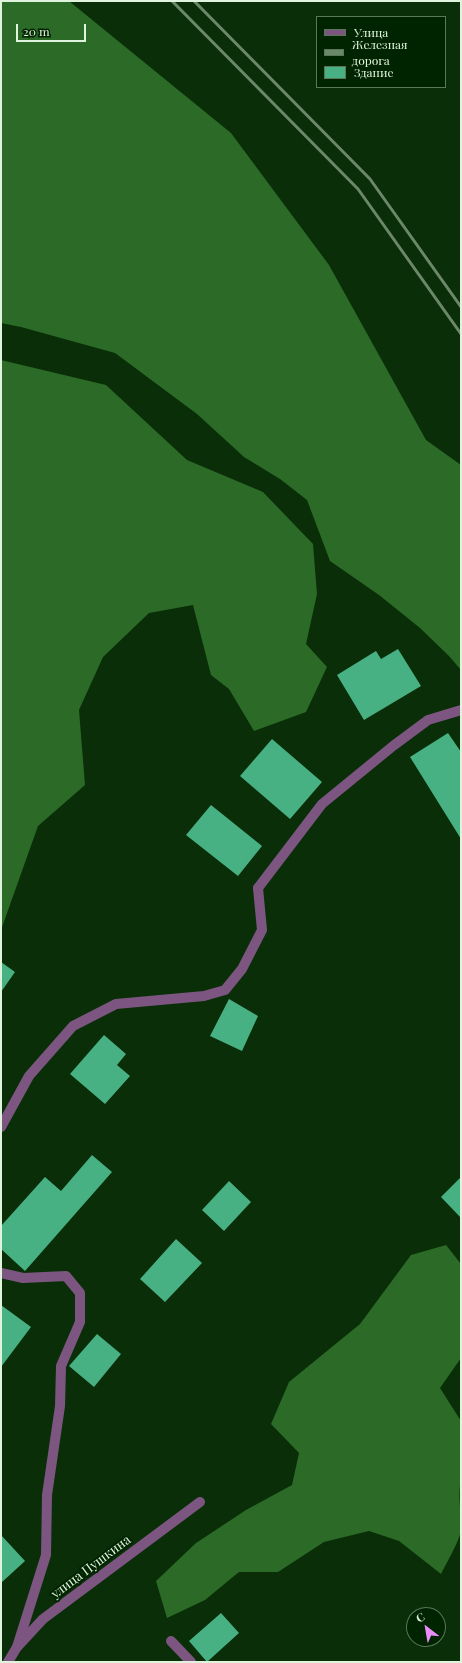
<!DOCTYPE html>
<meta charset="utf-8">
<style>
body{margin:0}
#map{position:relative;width:462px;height:1663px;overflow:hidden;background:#0a2e08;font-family:"Playfair Display",serif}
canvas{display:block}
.frame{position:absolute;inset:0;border:2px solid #e0f4dd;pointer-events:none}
.legend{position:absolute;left:316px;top:16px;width:130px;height:72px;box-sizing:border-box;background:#012400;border:1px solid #5a7758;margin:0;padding:5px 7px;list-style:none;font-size:12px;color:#e0f4dd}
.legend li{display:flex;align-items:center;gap:8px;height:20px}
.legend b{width:20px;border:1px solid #5a7758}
.north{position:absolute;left:406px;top:1607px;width:40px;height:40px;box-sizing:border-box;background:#012400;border:1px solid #5a7758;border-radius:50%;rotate:329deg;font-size:11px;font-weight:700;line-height:16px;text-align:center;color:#e0f4dd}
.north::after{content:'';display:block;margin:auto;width:14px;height:18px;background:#ec8cfa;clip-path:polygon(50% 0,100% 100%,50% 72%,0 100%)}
.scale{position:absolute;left:16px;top:24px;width:70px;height:18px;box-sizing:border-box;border:2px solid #e0f4dd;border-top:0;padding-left:5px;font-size:12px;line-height:14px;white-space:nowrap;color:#e0f4dd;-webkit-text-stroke:3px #012400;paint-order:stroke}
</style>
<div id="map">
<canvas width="462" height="1663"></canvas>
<div class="frame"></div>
<ul class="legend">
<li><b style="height:5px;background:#7c5681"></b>Улица</li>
<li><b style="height:5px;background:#6b8869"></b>Железная дорога</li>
<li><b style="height:11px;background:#47b184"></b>Здание</li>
</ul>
<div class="north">С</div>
<div class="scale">20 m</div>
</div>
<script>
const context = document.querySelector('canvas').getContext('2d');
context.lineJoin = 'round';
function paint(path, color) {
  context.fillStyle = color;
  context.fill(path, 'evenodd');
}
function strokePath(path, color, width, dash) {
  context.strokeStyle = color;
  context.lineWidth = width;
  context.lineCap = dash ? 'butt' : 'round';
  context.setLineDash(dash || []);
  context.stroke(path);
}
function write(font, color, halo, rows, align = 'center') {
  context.font = font + ' "Playfair Display",serif';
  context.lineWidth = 4;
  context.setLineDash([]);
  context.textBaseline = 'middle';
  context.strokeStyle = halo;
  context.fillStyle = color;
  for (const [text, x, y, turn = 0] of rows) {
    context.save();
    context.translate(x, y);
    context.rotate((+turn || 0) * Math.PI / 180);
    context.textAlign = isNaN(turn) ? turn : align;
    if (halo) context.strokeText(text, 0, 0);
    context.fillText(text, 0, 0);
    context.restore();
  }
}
paint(new Path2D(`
 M 1,1 L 69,1 L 231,133 L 329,265 L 426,440 L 461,465 L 461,670 L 449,656 L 420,628 L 379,595 L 330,561 L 307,500 L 280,479 L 244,457 L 197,414 L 115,353 L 21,327 L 1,323 Z
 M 1,360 L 106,385 L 187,460 L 263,492 L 313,544 L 317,594 L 306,644 L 327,667 L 306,712 L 254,731 L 229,689 L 211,675 L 193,605 L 149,613 L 103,657 L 79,710 L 85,785 L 38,826 L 1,930 Z
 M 446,1245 L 461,1264 L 461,1358 L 440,1388 L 461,1421 L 461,1480 C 457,1496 462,1514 461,1530 C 460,1540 446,1564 441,1574 L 399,1541 L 369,1531 L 324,1542 L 278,1572 L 239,1572 L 205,1600 L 167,1618 L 156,1581 L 196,1543 L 246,1510 L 292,1485 L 299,1453 L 271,1424 L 289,1382 L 360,1324 L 411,1255 Z`), '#2b6a27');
paint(new Path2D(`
 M 398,649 L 421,686 L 364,720 L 337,675 L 376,651 L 381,659 Z
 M 448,733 L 461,752 L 461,839 L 410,757 Z
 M 272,739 L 322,782 L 290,819 L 240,776 Z
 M 211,805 L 262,846 L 238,876 L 186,835 Z
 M 1,962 L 15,972 L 1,992 Z
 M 229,999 L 258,1016 L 242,1051 L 210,1036 Z
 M 104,1035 L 126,1054 L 117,1065 L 130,1076 L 105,1104 L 70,1074 Z
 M 92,1155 L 112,1172 L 25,1271 L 1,1249 L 1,1226 L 45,1177 L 61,1191 Z
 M 461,1177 L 461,1218 L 441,1197 Z
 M 229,1181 L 251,1202 L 224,1231 L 202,1210 Z
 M 176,1239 L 202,1263 L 165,1302 L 140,1279 Z
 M 1,1305 L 31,1327 L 1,1367 Z
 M 97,1334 L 121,1354 L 94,1387 L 69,1366 Z
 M 1,1535 L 25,1561 L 1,1583 Z
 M 221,1613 L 239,1633 L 207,1662 L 189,1641 Z`), '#47b184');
strokePath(new Path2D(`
 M 258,888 L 322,804 L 393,746 L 428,720 L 461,710
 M 1,1273 L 23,1278 L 66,1276 L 80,1293 L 80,1322 L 61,1366 L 60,1406 L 47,1495 L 46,1555 L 17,1647
 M 171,1641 L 191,1662`), '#7c5681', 10);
strokePath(new Path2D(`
 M 1,1127 L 29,1076 L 73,1026 L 116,1004 L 204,996 L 225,990 L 242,969 L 262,930 L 258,888
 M 8,1662 L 17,1647 L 43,1619 L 200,1502`), '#7c5681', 10);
strokePath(new Path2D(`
 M 172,1 L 358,189 L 461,334
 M 194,1 L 370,179 L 461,307`), '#6b8869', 3);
write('13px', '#e0f4dd', '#012400', [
 ["улица Пушкина",91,1567,-37]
]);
</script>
